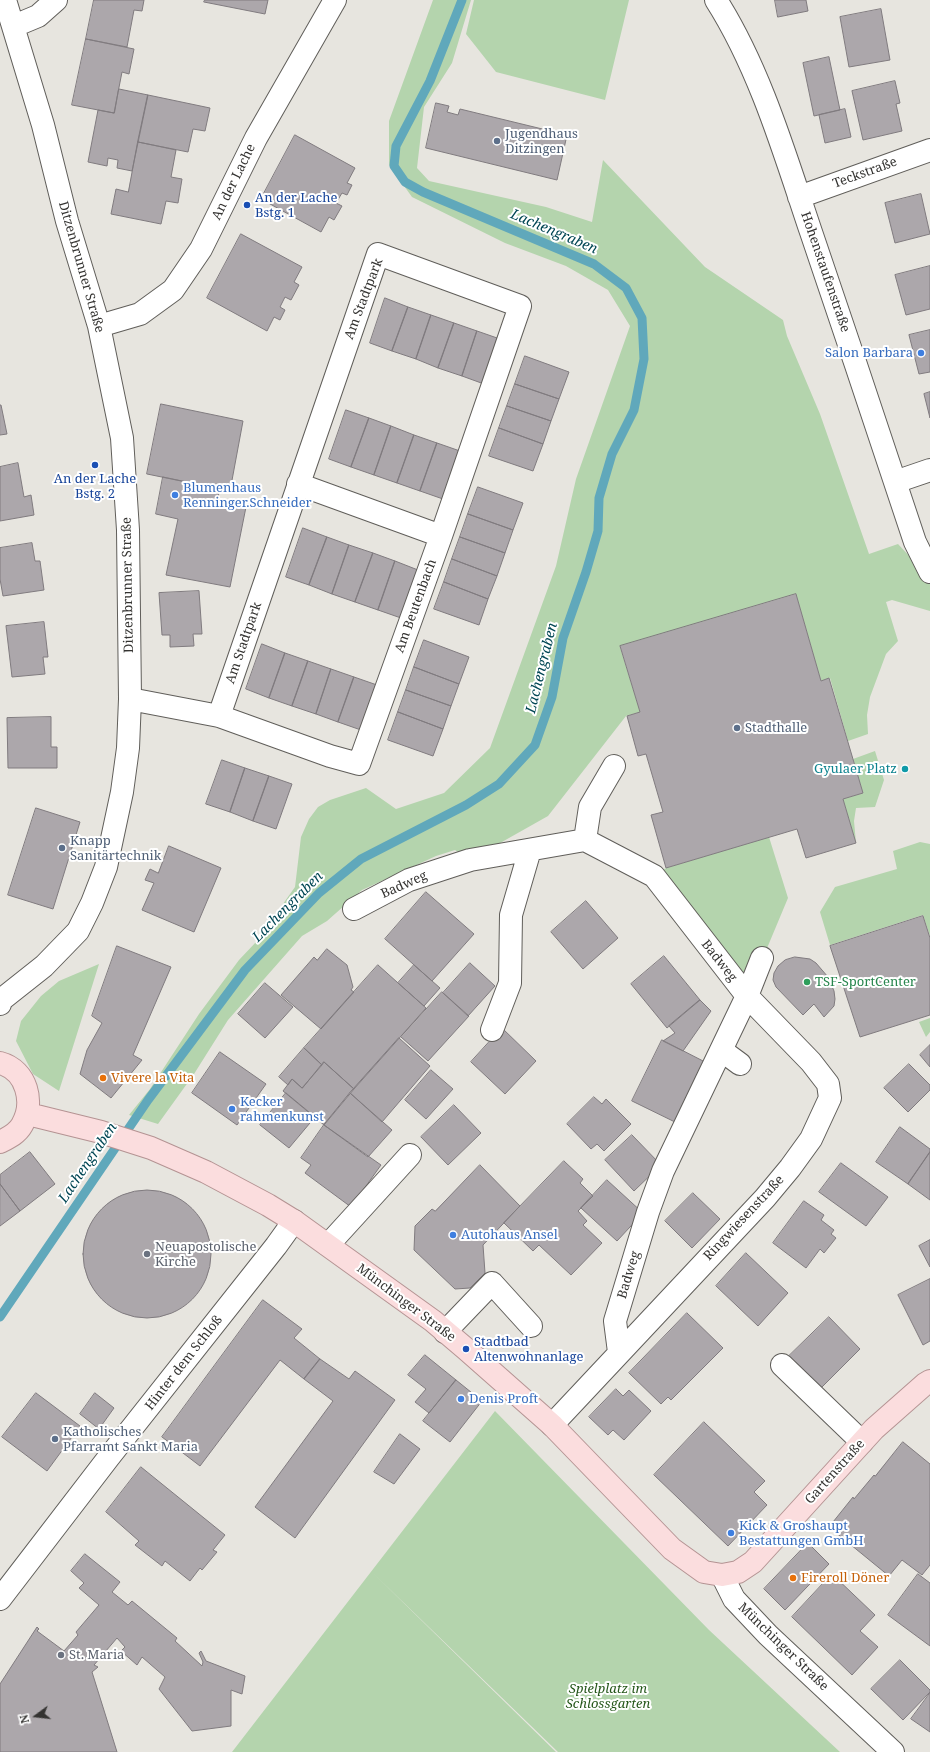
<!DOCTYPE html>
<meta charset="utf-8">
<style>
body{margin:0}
#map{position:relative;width:930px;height:1752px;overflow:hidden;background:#e7e5df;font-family:"Noto Serif",serif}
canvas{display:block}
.north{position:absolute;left:16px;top:1696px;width:40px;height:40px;-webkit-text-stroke:3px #fff;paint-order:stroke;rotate:255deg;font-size:11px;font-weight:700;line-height:16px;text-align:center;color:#343331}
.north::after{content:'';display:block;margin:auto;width:14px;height:18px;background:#343331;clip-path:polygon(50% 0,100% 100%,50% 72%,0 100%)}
</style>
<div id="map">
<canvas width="930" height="1752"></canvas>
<div class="north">N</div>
</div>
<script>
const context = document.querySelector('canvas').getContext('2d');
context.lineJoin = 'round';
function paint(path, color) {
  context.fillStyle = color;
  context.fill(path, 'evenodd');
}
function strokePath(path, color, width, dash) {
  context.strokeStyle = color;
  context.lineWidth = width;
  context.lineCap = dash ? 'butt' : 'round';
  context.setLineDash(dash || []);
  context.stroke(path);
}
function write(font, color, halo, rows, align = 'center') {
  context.font = font + ' "Noto Serif",serif';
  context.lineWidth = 4;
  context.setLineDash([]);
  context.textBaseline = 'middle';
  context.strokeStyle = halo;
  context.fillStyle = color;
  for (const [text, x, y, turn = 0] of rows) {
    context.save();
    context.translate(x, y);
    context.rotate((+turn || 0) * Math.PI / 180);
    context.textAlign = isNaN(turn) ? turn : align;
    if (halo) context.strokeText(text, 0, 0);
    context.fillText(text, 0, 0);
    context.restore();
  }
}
paint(new Path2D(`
 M 433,0 L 471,0 L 452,63 L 424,107 L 417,168 L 429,181 L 546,207 L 592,222 L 603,160 L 705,267 L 783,320 L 787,336 L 820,414 L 869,554 L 898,544 L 930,578 L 930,611 L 892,600 L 886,602 L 898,641 L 886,654 L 870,697 L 867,715 L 868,734 L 848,741 L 830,678 L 821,681 L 796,594 L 620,647 L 640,712 L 626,716 L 548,816 L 470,860 L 455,850 L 436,856 L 362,890 L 327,921 L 302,936 L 228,1020 L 194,1074 L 158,1124 L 129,1115 L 150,1089 L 199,1014 L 239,960 L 256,942 L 295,887 L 301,837 L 309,819 L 318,807 L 330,800 L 366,788 L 396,809 L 444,793 L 490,748 L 556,566 L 576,479 L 630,326 L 608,290 L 566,266 L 505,243 L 412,197 L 389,165 L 389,121 Z
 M 474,0 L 629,0 L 605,100 L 496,72 L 466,34 Z
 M 875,751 L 884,780 L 875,807 L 856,808 L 854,821 L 856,843 L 843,799 L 863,793 L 853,759 Z
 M 769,837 L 788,898 L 747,996 L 654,876 L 666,868 Z
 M 920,842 L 930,844 L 930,936 L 923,915 L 830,945 L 820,912 L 835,887 L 897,869 L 893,851 Z
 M 99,964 L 59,1091 L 33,1074 L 16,1041 L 21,1021 L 41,996 L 59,981 Z
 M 930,1018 L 930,1032 L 926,1037 L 919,1022 Z
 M 495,1411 L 709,1630 L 840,1752 L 558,1752 L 373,1573 L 556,1752 L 232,1752 Z`), '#b4d4ad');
strokePath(new Path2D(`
 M 0,1317 L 148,1100 L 245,970 L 319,893 L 361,859 L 466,805 L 499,784 L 535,745 L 552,697 L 563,638 L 586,572 L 598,531 L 599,498 L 612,454 L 634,410 L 644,359 L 642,318 L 626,288 L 594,264 L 423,192 L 405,182 L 394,166 L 396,146 L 430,81 L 462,0`), '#60a8bb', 9);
const building = new Path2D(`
 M 94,0 L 144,0 L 142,11 L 134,10 L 127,47 L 86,39 Z
 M 205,0 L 268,0 L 265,14 L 204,2 Z
 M 775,0 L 806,0 L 808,11 L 778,17 Z
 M 881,9 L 890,60 L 849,67 L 840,17 Z
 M 86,39 L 134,49 L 129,74 L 122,72 L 114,113 L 72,105 Z
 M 829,57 L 840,110 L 814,116 L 803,63 Z
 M 895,81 L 900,103 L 896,104 L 902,131 L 863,140 L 852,91 Z
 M 119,89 L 148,95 L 132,171 L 117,168 L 118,160 L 108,158 L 107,166 L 88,162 L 98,110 L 114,113 Z
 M 148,95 L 210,108 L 205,131 L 193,129 L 188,152 L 138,142 Z
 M 436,103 L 449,106 L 447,112 L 458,115 L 460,109 L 567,135 L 557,180 L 426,148 Z
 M 845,109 L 851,137 L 825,143 L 819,115 Z
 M 295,135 L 355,168 L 347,183 L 352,185 L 347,195 L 342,193 L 336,203 L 342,206 L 334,220 L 329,217 L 321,232 L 261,199 Z
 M 138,142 L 176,150 L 171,177 L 182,179 L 178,203 L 166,201 L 161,224 L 111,214 L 116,189 L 128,192 Z
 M 921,194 L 930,234 L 895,243 L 885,203 Z
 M 241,234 L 302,267 L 294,282 L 299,285 L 291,300 L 285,297 L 280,307 L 285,310 L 280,320 L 274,317 L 267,331 L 207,298 Z
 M 930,266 L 930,309 L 906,315 L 895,275 Z
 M 385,298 L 408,307 L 392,351 L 370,343 Z
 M 408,307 L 431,315 L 416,359 L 392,351 Z
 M 431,315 L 454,323 L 438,368 L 416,359 Z
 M 454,323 L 477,331 L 462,376 L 438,368 Z
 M 930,330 L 930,372 L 919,374 L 909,335 Z
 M 477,331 L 500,339 L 484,384 L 462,376 Z
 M 525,356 L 569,372 L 559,399 L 515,384 Z
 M 515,384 L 559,399 L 551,421 L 507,406 Z
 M 930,392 L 930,418 L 924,394 Z
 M 161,404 L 243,421 L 230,491 L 147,474 Z
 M 0,405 L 1,405 L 7,434 L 0,435 Z
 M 507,406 L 551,421 L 543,444 L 499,428 Z
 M 346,410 L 369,418 L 351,467 L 329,459 Z
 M 369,418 L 391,426 L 374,475 L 351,467 Z
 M 391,426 L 414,435 L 397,483 L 374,475 Z
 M 499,428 L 543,444 L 533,471 L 489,456 Z
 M 414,435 L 437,443 L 420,491 L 397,483 Z
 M 437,443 L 460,451 L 443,499 L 420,491 Z
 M 18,463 L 24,497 L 31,495 L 34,515 L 0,521 L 0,467 Z
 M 163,477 L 220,489 L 217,501 L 246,507 L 230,587 L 166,575 L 178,519 L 156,514 Z
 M 478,487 L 523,503 L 513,530 L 468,514 Z
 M 468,514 L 513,530 L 505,553 L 460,537 Z
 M 303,528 L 327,537 L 309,585 L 286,577 Z
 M 327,537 L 349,545 L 332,594 L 309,585 Z
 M 460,537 L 505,553 L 497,576 L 452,559 Z
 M 32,543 L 35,561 L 40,561 L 44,590 L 3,596 L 0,579 L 0,548 Z
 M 349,545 L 373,553 L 355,602 L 332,594 Z
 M 373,553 L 395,561 L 378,610 L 355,602 Z
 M 452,559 L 497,576 L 488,599 L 444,582 Z
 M 395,561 L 418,570 L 401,618 L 378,610 Z
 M 444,582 L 488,599 L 479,625 L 434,609 Z
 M 199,591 L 202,634 L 193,634 L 194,646 L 170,647 L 170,635 L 162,635 L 159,593 Z
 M 796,594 L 821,681 L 829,678 L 863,793 L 843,799 L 856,843 L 806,858 L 797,829 L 666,868 L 651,815 L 663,812 L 646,754 L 638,756 L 627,716 L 640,712 L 620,646 Z
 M 44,622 L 48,657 L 43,657 L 45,674 L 12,677 L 6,626 Z
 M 424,640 L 469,657 L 459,684 L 414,667 Z
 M 262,644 L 285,653 L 269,698 L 246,689 Z
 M 285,653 L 308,661 L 292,706 L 269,698 Z
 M 308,661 L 331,669 L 316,714 L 292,706 Z
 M 414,667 L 459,684 L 451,706 L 406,690 Z
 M 331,669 L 354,677 L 338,722 L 316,714 Z
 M 354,677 L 377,685 L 361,730 L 338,722 Z
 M 406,690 L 451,706 L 443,729 L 398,712 Z
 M 398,712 L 443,729 L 433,756 L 388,740 Z
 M 51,717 L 51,747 L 57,747 L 57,768 L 8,768 L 7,718 Z
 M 222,760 L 245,768 L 230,812 L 206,804 Z
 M 245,768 L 269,776 L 253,821 L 230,812 Z
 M 269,776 L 292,784 L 276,829 L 253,821 Z
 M 36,808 L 80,822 L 53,909 L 8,895 Z
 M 169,846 L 221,868 L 194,932 L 142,910 L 154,883 L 145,880 L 150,869 L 158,873 Z
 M 426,892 L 474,934 L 432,981 L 385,939 Z
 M 586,901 L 618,938 L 583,969 L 551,932 Z
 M 923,916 L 930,938 L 930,1015 L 860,1037 L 830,946 Z
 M 117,946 L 171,967 L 133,1055 L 142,1060 L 111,1098 L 80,1074 L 87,1050 L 102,1023 L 92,1016 Z
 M 327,949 L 347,965 L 353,987 L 351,990 L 354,992 L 321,1029 L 281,995 L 314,957 L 317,960 Z
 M 664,956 L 700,1000 L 667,1028 L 631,984 Z
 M 795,957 L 810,959 L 816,963 L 828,977 L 834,991 L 835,999 L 834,1006 L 824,1017 L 814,1004 L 803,1015 L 776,987 L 773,980 L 774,973 L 778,966 L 785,960 Z
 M 470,963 L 495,986 L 468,1016 L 443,993 Z
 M 378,965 L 426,1008 L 354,1089 L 324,1062 L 322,1065 L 304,1048 Z
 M 414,965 L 440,988 L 424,1006 L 398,983 Z
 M 265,983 L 293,1007 L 265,1038 L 238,1014 Z
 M 442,992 L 469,1016 L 428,1061 L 401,1037 Z
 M 700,1000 L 711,1011 L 683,1051 L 663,1041 L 675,1033 L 669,1026 Z
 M 502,1028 L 536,1061 L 505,1094 L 471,1062 Z
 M 399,1038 L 430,1066 L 382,1122 L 350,1093 Z
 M 662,1040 L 707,1063 L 677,1123 L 632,1101 Z
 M 930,1045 L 930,1067 L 920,1055 Z
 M 304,1048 L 322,1065 L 302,1088 L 292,1079 L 288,1085 L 279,1077 Z
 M 220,1052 L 266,1084 L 237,1125 L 192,1093 Z
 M 324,1062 L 354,1089 L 324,1125 L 283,1091 L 292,1079 L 302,1088 Z
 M 909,1064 L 930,1085 L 930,1090 L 908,1112 L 884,1088 Z
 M 431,1070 L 453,1089 L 426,1119 L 405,1100 Z
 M 286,1093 L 315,1117 L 289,1148 L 260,1125 Z
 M 350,1093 L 392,1130 L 368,1157 L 324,1125 Z
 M 594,1097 L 602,1104 L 606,1099 L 631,1124 L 604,1151 L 597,1144 L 591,1149 L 567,1124 Z
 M 454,1105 L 481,1133 L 448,1165 L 421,1137 Z
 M 324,1125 L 381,1165 L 351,1207 L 305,1173 L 311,1165 L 301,1158 Z
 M 900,1127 L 930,1149 L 930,1152 L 908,1184 L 876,1162 Z
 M 632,1135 L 661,1165 L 634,1191 L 605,1160 Z
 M 30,1152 L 55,1184 L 20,1211 L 0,1184 L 0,1175 Z
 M 930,1152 L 930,1200 L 908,1184 Z
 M 564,1161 L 583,1179 L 580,1183 L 593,1196 L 578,1211 L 587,1221 L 583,1225 L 602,1243 L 571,1275 L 539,1245 L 533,1251 L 504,1223 Z
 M 841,1163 L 888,1197 L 866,1226 L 819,1192 Z
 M 480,1165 L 520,1206 L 483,1245 L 485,1273 L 470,1288 L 455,1289 L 414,1250 L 415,1226 L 432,1209 L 435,1211 Z
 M 607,1180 L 643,1213 L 617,1241 L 581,1208 Z
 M 0,1184 L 20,1211 L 0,1226 Z
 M83 1254a64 64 0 1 1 128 0a64 64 0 1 1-128 0Z
 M 693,1193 L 720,1219 L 692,1248 L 665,1221 Z
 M 804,1201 L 824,1215 L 821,1220 L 834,1230 L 831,1234 L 836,1238 L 824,1253 L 820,1249 L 806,1268 L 773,1243 Z
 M 930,1240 L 930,1267 L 919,1246 Z
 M 746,1253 L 788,1293 L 758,1326 L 716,1286 Z
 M 930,1279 L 930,1341 L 923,1345 L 898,1295 Z
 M 263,1300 L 302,1329 L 294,1338 L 320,1359 L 304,1379 L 280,1360 L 200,1466 L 162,1437 Z
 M 687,1313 L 723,1348 L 671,1400 L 668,1397 L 661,1404 L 629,1373 Z
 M 829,1317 L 860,1349 L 821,1388 L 789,1356 Z
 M 425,1355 L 456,1380 L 429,1413 L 415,1402 L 426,1389 L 408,1375 Z
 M 320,1359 L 349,1379 L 355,1371 L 395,1400 L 295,1538 L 255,1507 L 333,1401 L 304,1379 Z
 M 456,1380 L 482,1401 L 450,1442 L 423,1421 Z
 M 616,1389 L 623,1396 L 629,1390 L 651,1411 L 624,1440 L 613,1430 L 608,1435 L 589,1417 Z
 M 36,1393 L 80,1426 L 47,1471 L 2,1437 Z
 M 95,1393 L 114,1408 L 99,1429 L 80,1414 Z
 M 704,1422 L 765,1481 L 754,1492 L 767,1505 L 728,1546 L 654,1475 Z
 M 400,1434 L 420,1449 L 394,1484 L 374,1472 Z
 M 903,1442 L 930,1464 L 930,1565 L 922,1575 L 902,1560 L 889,1576 L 829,1527 L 853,1497 L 854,1499 L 874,1475 L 875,1476 Z
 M 141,1467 L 225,1535 L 213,1550 L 217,1552 L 202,1570 L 200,1568 L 190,1581 L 165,1561 L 162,1566 L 135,1545 L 139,1541 L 106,1512 Z
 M 808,1543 L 829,1564 L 785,1610 L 764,1589 Z
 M 85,1554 L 120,1582 L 112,1592 L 128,1605 L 132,1601 L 177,1638 L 175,1641 L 202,1666 L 203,1662 L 199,1653 L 201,1651 L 206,1661 L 245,1676 L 242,1694 L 231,1690 L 231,1726 L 192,1731 L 159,1689 L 165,1677 L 142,1657 L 137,1665 L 121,1651 L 125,1647 L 117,1638 L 94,1665 L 98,1667 L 92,1672 L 117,1752 L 0,1752 L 0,1684 L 37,1627 L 39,1629 L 37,1631 L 64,1651 L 78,1635 L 76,1632 L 99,1605 L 79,1588 L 84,1583 L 71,1571 Z
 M 832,1574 L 875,1615 L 860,1631 L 878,1647 L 852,1675 L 792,1617 Z
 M 918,1574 L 930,1583 L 930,1646 L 888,1615 Z
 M 900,1660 L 930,1690 L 930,1692 L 903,1720 L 871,1689 Z
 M 930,1693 L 930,1732 L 911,1719 Z`);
paint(building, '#aca7ab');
strokePath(building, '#807b7f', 1);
const minor = new Path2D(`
 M 716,0 C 760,69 785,155 811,232 C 846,335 881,439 915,542 L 930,572
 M 14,26 L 38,16 L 56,0
 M 799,197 L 930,150
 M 99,326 L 140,314 L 173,290 L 201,249 L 256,138 L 335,0
 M 895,482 L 930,470
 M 298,484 L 441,536
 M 130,699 L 219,716 L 330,756 L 359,764 L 441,536 L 520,306 L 378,254 L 219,716
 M 585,840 L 590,807 L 614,766
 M 354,909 L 409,880 L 470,860 L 585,840 L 654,876 L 747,996 L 811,1062 L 828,1084 L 830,1098 L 811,1139 L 790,1168 L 765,1198 L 552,1425
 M 0,1004 L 1,1000 L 44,966 L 78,931 L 92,903 L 106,867 L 122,792 L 128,748 L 130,699 L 128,530 L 122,438 L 99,326 L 67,221 L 43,125 L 5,0
 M 492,1030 L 510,983 L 511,915 L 530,850
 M 721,1050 L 740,1064
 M 328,1245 L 410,1155
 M 445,1332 L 492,1283 L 531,1326
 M 619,1352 L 615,1321 L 648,1212 L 663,1171 L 747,996 L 762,958
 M 782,1365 L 862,1442
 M 722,1575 L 734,1599 L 768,1635 L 893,1752
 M 0,1599 L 109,1457 L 276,1246 L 294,1221`);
const major = new Path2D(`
 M 0,1063 C 27,1070 35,1103 22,1125 C 17,1134 8,1138 0,1142
 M 28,1114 L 101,1132 L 151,1148 L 206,1172 L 268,1205 L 294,1221 L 433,1321 L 466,1349 L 552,1425 L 672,1549 L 704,1572 L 722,1575 L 738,1572 L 753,1562 L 874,1429 L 925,1384 L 930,1381`);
strokePath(minor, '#605e5a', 24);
strokePath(major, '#b49393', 24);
strokePath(minor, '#fff', 22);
strokePath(major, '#fbddde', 22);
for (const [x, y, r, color] of [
 [497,141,4,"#5c6f8a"],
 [247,205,4,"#1a4fb4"],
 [921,353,4,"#3f7fe0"],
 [95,465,4,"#1a4fb4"],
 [175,495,4,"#3f7fe0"],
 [737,728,4,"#5c6f8a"],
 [905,769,4,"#0f9aa8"],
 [62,848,4,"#5c6f8a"],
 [807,982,4,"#2e9e5b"],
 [103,1078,4,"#e8710a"],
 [232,1109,4,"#3f7fe0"],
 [453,1235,4,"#3f7fe0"],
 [147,1254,4,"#6b7280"],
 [466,1349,4,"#1a4fb4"],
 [461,1399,4,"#3f7fe0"],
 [55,1439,4,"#5c6f8a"],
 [731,1533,4,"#3f7fe0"],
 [793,1578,4,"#e8710a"],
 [61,1655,4,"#6b7280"]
]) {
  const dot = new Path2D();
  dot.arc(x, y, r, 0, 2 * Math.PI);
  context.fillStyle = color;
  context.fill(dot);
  strokePath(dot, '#fff', 1.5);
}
write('13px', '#4e5e75', '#fff', [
 ["Jugendhaus",505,134],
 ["Ditzingen",505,149],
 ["Stadthalle",745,728],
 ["Knapp",70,841],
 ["Sanitärtechnik",70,856],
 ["Katholisches",63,1432],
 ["Pfarramt Sankt Maria",63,1447]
], 'left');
write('13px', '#343331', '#fff', [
 ["Teckstraße",865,173,-20],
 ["An der Lache",234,182,-64],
 ["Ditzenbrunner Straße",81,267,74],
 ["Hohenstaufenstraße",825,272,71],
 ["Am Stadtpark",364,299,-69],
 ["Ditzenbrunner Straße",128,585,-91],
 ["Am Beutenbach",416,606,-70],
 ["Am Stadtpark",244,643,-71],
 ["Badweg",404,885,-24],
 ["Badweg",719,961,52],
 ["Ringwiesenstraße",744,1218,-47],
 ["Badweg",629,1275,-73],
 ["Münchinger Straße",406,1303,37],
 ["Hinter dem Schloß",184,1363,-52],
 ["Gartenstraße",835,1472,-48],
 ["Münchinger Straße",783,1647,44]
]);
write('13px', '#164399', '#fff', [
 ["An der Lache",255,198],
 ["Bstg. 1",255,213],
 ["An der Lache",95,479,"center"],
 ["Bstg. 2",95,494,"center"],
 ["Stadtbad",474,1342],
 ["Altenwohnanlage",474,1357]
], 'left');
write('13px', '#366cbe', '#fff', [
 ["Salon Barbara",913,353,"right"],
 ["Blumenhaus",183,488],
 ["Renninger.Schneider",183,503],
 ["Kecker",240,1102],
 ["rahmenkunst",240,1117],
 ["Autohaus Ansel",461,1235],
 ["Denis Proft",469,1399],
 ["Kick & Groshaupt",739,1526],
 ["Bestattungen GmbH",739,1541]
], 'left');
write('13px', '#0d838f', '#fff', [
 ["Gyulaer Platz",897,769]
], 'right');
write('13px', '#27864d', '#fff', [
 ["TSF-SportCenter",815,982]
], 'left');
write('13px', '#c56008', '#fff', [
 ["Vivere la Vita",111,1078],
 ["Fireroll Döner",801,1578]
], 'left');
write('13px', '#5b616d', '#fff', [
 ["Neuapostolische",155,1247],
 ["Kirche",155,1262],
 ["St. Maria",69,1655]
], 'left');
write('italic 13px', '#245619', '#fff', [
 ["Spielplatz im",608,1689],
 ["Schlossgarten",608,1704]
]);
write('italic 14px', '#014654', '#fff', [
 ["Lachengraben",554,232,23],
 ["Lachengraben",542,668,-76],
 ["Lachengraben",288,907,-45],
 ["Lachengraben",88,1163,-56]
]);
</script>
